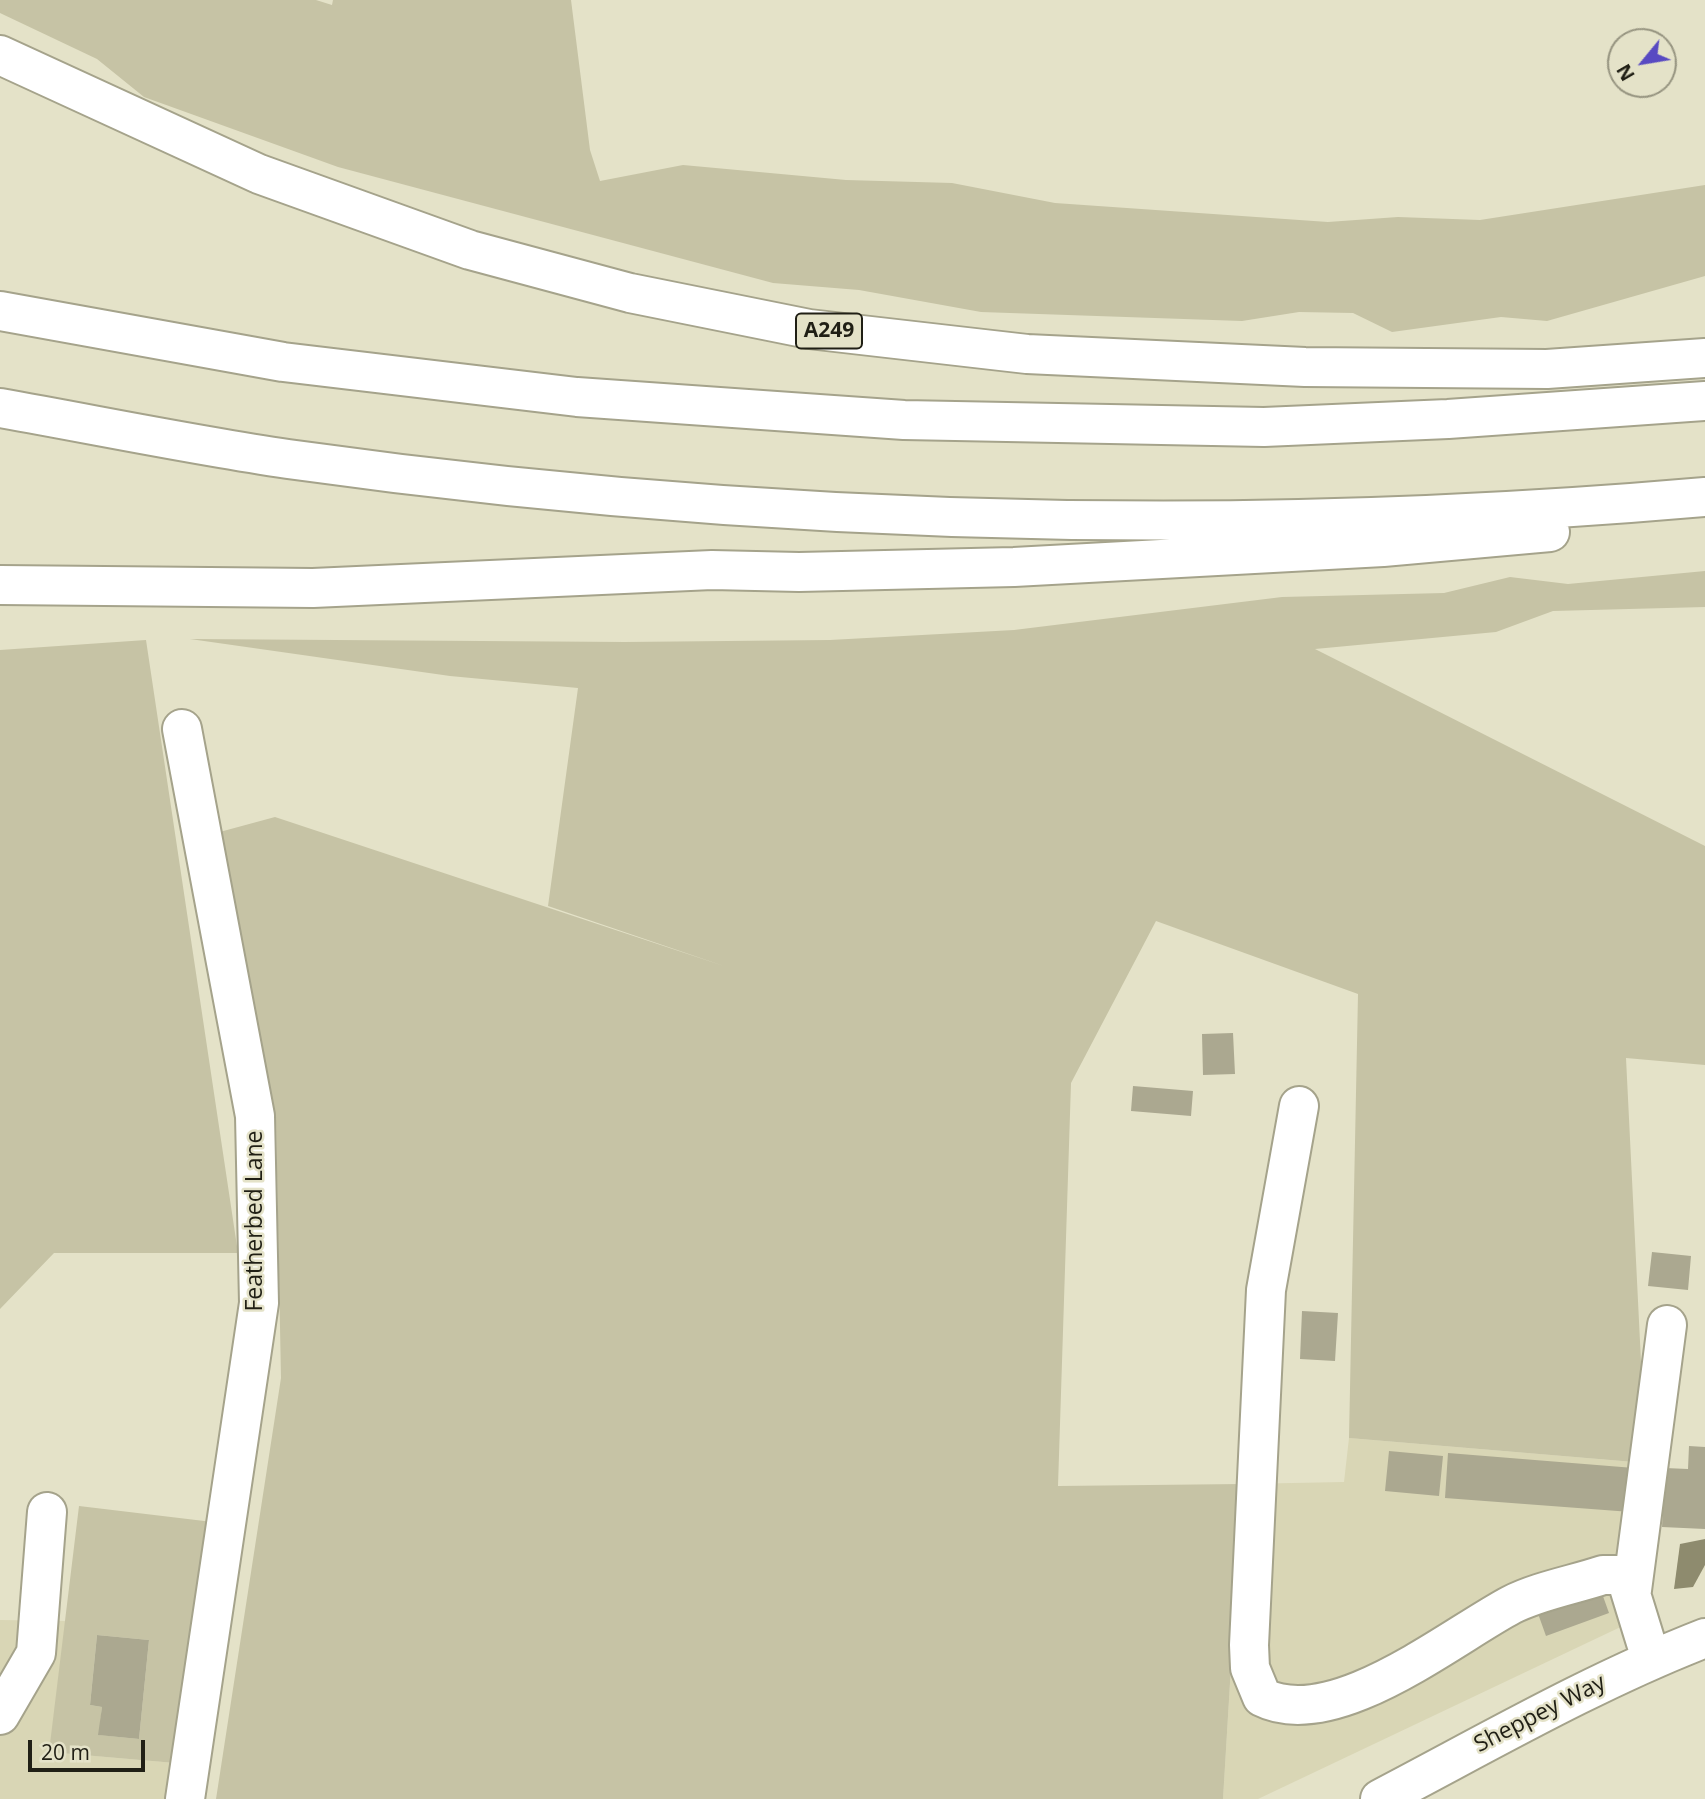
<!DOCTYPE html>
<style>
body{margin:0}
#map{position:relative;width:1705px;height:1799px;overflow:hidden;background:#e4e2c8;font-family:"Open Sans",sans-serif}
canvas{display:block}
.north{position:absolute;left:1607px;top:28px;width:70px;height:70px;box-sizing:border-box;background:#e4e2c8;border:2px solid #969480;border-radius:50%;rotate:240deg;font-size:19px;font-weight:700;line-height:28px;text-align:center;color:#201f15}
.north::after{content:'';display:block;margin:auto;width:24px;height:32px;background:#584ac2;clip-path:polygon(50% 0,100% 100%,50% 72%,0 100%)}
.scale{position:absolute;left:28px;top:1740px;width:117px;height:32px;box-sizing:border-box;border:4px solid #201f15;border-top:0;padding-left:9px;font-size:21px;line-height:24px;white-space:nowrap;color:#201f15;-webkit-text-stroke:5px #e4e2c8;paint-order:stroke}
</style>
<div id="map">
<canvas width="1705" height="1799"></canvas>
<div class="north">N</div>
<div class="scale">20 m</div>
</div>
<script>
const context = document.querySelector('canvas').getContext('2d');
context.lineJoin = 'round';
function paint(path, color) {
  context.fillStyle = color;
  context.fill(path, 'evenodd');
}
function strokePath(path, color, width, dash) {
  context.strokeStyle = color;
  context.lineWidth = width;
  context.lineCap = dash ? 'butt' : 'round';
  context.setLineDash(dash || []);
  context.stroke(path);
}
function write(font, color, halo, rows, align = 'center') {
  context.font = font + ' "Open Sans",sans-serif';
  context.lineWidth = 5;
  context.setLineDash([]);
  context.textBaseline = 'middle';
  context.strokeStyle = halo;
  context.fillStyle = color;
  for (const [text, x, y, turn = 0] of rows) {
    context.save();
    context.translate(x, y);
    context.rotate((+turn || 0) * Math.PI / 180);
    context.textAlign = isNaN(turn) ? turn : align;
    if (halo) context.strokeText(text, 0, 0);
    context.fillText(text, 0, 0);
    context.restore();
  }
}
paint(new Path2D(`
 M 1349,1438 L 1646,1463 L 1629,1623 L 1258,1799 L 1223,1799 L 1242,1484 L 1344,1482 Z
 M 0,1620 L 66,1621 L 50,1752 L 175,1763 L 165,1799 L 0,1799 Z`), '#d9d6b5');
paint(new Path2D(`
 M 0,0 L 316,0 L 332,5 L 333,0 L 571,0 L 590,150 L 600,181 L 683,165 L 846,180 L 952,183 L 1055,203 L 1328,222 L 1398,217 L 1480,220 L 1705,185 L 1705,276 L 1547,321 L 1501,317 L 1392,332 L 1353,313 L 1299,312 L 1242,321 L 981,312 L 859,290 L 773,283 L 338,167 L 144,97 L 97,59 L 0,13 Z
 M 1705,571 L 1705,607 L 1553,611 L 1496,632 L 1315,649 L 1705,846 L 1705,1065 L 1626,1058 L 1646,1463 L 1349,1438 L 1358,994 L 1156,921 L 1071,1083 L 1058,1486 L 1242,1484 L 1223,1799 L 216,1799 L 281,1378 L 276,1123 L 216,833 L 275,817 L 724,966 L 548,906 L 578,688 L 450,676 L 190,639 L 625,642 L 830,640 L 1014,630 L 1282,597 L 1444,593 L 1510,577 L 1568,584 Z
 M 146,640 L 238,1253 L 54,1253 L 0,1309 L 0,650 Z
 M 79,1506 L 221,1523 L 175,1763 L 49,1752 ZM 97,1635 L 149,1640 L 139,1739 L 99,1735 L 102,1707 L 90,1705 Z`), '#c6c3a5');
paint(new Path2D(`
 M 1705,1539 L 1705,1565 L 1693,1587 L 1674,1589 L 1680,1544 Z`), '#8e8b6e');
paint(new Path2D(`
 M 1233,1033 L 1235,1074 L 1203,1075 L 1202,1034 Z
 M 1133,1086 L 1193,1091 L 1191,1116 L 1131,1111 Z
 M 1652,1252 L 1691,1256 L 1688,1290 L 1648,1286 Z
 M 1302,1311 L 1338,1313 L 1335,1361 L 1300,1359 Z
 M 1689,1446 L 1705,1447 L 1705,1529 L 1662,1527 L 1665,1468 L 1688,1469 Z
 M 1389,1451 L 1443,1456 L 1439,1496 L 1385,1491 Z
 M 1448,1453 L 1634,1468 L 1631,1512 L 1445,1498 Z
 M 1599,1585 L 1609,1613 L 1546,1636 L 1536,1608 Z
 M 97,1635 L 149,1640 L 139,1739 L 98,1735 L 102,1707 L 90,1705 Z`), '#aba890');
const minor = new Path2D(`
 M 182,729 L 255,1116 L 259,1303 L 185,1799
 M 1299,1106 L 1266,1290 L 1249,1645 L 1250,1668 L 1262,1697 C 1333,1733 1449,1638 1511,1605 C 1538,1591 1573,1585 1603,1575 L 1617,1575 L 1627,1581 L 1651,1659
 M 1632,1590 L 1667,1325
 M 0,1715 L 36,1653 L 47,1512
 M 1380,1799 C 1487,1743 1592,1682 1705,1638`);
const highway = new Path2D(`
 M 0,55 L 259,174 L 470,250 L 630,293 L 809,329 L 1027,354 L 1305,367 L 1547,369 L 1705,358
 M 0,311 L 283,362 L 577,397 L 904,420 L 1264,427 L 1448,419 L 1705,401
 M 0,408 C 96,425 192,445 288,459 C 757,525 1234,538 1705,497
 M 0,585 L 313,588 L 712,570 L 799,572 L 1014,567 L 1383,547 L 1550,532`);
strokePath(minor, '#a5a38b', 42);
strokePath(highway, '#a5a38b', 42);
strokePath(minor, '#fff', 38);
strokePath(highway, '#fff', 38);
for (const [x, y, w] of [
 [829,331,66]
]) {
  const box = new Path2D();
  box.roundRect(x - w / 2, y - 17.5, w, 35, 5);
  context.fillStyle = '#e4e2c8';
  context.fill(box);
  strokePath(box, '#201f15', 2);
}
write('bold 21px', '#201f15', null, [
 ["A249",829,331]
]);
write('23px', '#201f15', '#e4e2c8', [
 ["Featherbed Lane",255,1221,-90],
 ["Sheppey Way",1540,1714,-27]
]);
</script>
